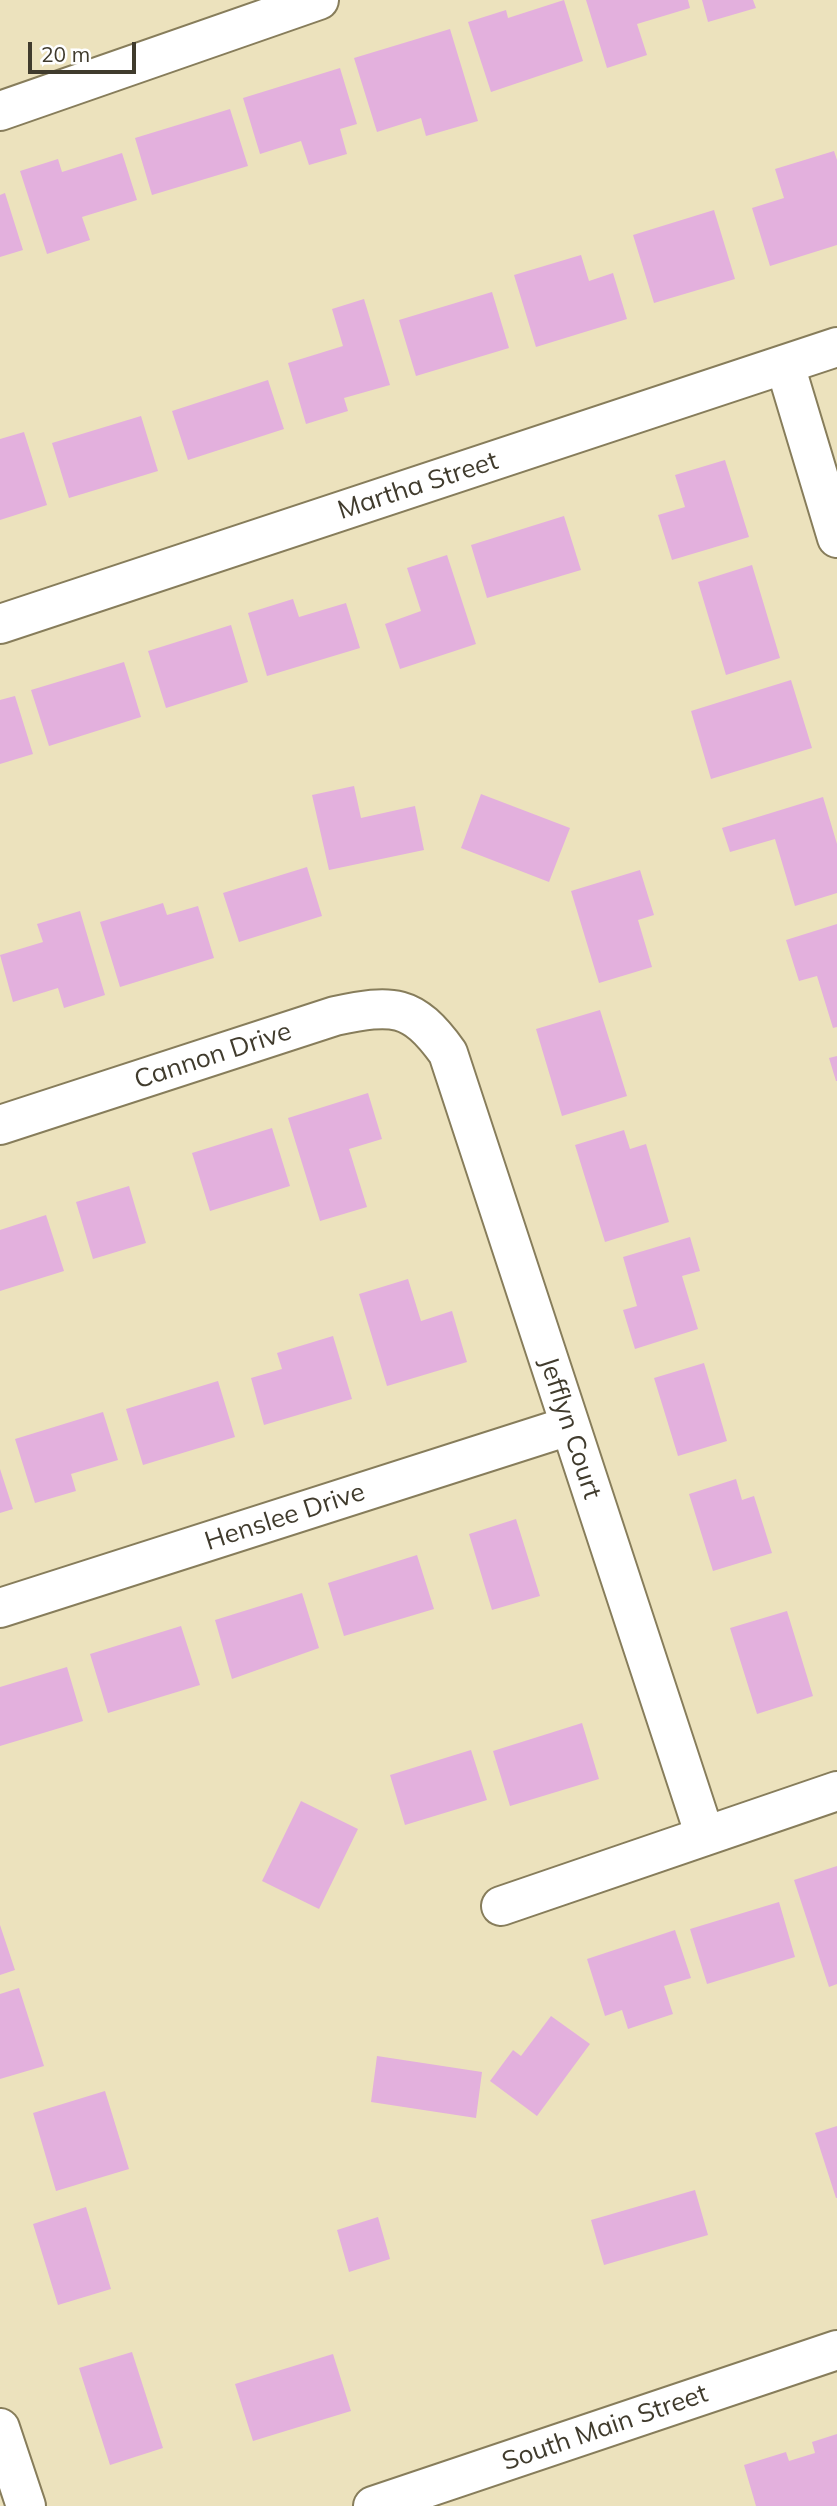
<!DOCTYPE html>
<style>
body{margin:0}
#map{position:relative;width:837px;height:2506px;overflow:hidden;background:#ece2bd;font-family:Mulish,sans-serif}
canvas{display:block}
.scale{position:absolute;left:28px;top:42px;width:108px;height:32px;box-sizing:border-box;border:4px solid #403b2d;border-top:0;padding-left:9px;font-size:21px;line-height:24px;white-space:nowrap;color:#403b2d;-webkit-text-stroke:5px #fff;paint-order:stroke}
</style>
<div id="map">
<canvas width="837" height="2506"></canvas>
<div class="scale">20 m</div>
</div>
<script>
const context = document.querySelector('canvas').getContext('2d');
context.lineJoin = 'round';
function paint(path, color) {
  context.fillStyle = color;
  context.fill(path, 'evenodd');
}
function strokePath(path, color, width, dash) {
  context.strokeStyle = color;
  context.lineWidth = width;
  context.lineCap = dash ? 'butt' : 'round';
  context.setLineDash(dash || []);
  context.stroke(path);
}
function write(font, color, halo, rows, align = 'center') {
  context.font = font + ' Mulish,sans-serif';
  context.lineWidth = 5;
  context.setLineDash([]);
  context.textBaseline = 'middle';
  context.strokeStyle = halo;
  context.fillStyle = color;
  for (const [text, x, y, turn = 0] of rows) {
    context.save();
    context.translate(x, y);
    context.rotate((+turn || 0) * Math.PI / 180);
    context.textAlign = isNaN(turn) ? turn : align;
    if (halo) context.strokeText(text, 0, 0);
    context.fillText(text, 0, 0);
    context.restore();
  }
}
paint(new Path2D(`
 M 564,0 L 583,61 L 491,92 L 468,22 L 506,10 L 508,18 Z
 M 586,0 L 688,0 L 690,8 L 637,24 L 647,55 L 607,68 Z
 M 702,0 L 753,0 L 756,8 L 708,22 Z
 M 450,29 L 478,121 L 426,136 L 421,118 L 377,132 L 354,58 Z
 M 340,68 L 357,124 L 340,129 L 347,154 L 309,165 L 301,141 L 260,154 L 243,98 Z
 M 230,109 L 248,166 L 152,195 L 135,138 Z
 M 834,151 L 837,160 L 837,245 L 770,266 L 752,208 L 784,198 L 775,169 Z
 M 122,153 L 137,200 L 82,217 L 90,240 L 47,254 L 20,171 L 58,159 L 62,172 Z
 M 5,193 L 23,250 L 0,257 L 0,195 Z
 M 714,210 L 735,279 L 654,303 L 633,235 Z
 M 581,255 L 589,281 L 613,273 L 627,319 L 536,347 L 514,275 Z
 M 492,292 L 509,348 L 416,376 L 399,320 Z
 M 364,299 L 390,385 L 344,398 L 348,411 L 306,424 L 288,363 L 343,346 L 332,309 Z
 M 268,380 L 284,429 L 188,460 L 172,411 Z
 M 141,416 L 158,471 L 69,498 L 52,443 Z
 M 24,432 L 47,505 L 0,520 L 0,439 Z
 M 725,460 L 749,537 L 672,560 L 658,515 L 685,507 L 675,475 Z
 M 564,516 L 581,570 L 487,598 L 471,545 Z
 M 447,555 L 476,644 L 400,669 L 385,624 L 421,611 L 407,568 Z
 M 752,565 L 780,658 L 726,675 L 698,582 Z
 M 293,599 L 299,617 L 346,603 L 360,648 L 267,676 L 248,613 Z
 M 231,625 L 248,682 L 166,708 L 148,651 Z
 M 124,662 L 141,717 L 49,746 L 31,690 Z
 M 791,680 L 812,748 L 711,779 L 691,711 Z
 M 15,696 L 33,754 L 0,764 L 0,700 Z
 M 354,786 L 361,818 L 415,806 L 424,850 L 329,870 L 312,795 Z
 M 481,794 L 570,828 L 549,882 L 461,848 Z
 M 823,797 L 837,844 L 837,893 L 795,906 L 775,839 L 730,852 L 722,828 Z
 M 307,867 L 322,916 L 239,942 L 223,893 Z
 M 640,870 L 654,915 L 638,920 L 652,967 L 599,983 L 571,891 Z
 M 163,903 L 167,915 L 198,906 L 214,958 L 120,987 L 100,922 Z
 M 80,911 L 105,995 L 64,1008 L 58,988 L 13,1002 L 0,955 L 43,942 L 37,924 Z
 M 837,924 L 837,1027 L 833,1028 L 817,976 L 799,981 L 786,940 Z
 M 600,1010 L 627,1096 L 562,1116 L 536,1029 Z
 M 837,1056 L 837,1081 L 836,1081 L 829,1058 Z
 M 368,1093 L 382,1139 L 349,1149 L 367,1207 L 320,1221 L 288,1118 Z
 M 272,1128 L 290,1186 L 210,1211 L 192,1153 Z
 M 624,1130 L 630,1149 L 646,1144 L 669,1222 L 605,1242 L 575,1145 Z
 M 129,1186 L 146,1243 L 93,1259 L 76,1202 Z
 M 46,1215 L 64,1271 L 0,1291 L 0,1230 Z
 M 690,1237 L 700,1271 L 682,1276 L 698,1329 L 635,1349 L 623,1310 L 637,1306 L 623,1257 Z
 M 408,1279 L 421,1321 L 452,1311 L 467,1362 L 387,1386 L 359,1294 Z
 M 333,1336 L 352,1399 L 264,1425 L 251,1378 L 282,1369 L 277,1353 Z
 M 704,1363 L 727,1441 L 678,1456 L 654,1378 Z
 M 218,1381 L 235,1437 L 143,1465 L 126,1409 Z
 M 103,1412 L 118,1460 L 71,1474 L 76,1491 L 35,1503 L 15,1439 Z
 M 0,1469 L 13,1509 L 0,1513 Z
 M 736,1479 L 742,1500 L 754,1496 L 772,1553 L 713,1571 L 689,1494 Z
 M 516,1519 L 540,1596 L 492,1610 L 469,1534 Z
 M 417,1555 L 434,1609 L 344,1636 L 328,1583 Z
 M 302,1593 L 319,1648 L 232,1679 L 215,1620 Z
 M 787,1611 L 813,1696 L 757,1714 L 730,1628 Z
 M 181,1626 L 200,1685 L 108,1713 L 90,1654 Z
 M 67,1667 L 83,1721 L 0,1746 L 0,1687 Z
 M 582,1723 L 599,1779 L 510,1806 L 493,1751 Z
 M 471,1750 L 487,1800 L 405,1825 L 390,1775 Z
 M 301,1801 L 358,1829 L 319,1909 L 262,1881 Z
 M 837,1866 L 837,1984 L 829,1987 L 794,1880 Z
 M 779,1902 L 795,1957 L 707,1984 L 690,1929 Z
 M 0,1925 L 15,1970 L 0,1975 Z
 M 675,1930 L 691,1978 L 664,1986 L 673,2014 L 628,2029 L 622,2010 L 605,2016 L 587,1959 Z
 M 19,1988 L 44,2066 L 0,2079 L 0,1994 Z
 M 551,2016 L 590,2044 L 537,2116 L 490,2081 L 513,2050 L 521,2056 Z
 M 377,2056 L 482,2072 L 476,2118 L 371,2102 Z
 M 105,2091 L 129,2169 L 56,2191 L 33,2113 Z
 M 837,2126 L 837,2198 L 836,2198 L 815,2133 Z
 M 695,2190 L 708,2235 L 604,2265 L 591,2220 Z
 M 86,2207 L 111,2289 L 58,2305 L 33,2224 Z
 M 378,2217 L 390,2259 L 349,2272 L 337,2230 Z
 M 132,2352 L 163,2448 L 110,2465 L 79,2368 Z
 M 333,2354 L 351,2411 L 253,2441 L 235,2384 Z
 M 837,2434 L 837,2506 L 756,2506 L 744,2465 L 786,2452 L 789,2461 L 815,2453 L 812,2442 Z`), '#e3b0dd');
const street = new Path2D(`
 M 0,111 L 319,0
 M 785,365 L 837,538
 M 0,624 L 837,347
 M 0,1125 L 335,1016 C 393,1004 412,1003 448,1053 L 705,1836
 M 0,1608 L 569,1426
 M 501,1906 L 837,1791
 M 0,2428 L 26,2506`);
const secondary = new Path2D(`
 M 373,2506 L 837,2350`);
strokePath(street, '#877d5b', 42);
strokePath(secondary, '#877d5b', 42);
strokePath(street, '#fff', 38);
strokePath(secondary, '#fff', 38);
write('26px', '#403b2d', '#fff', [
 ["Martha Street",418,486,-18],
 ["Cannon Drive",213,1056,-18],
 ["Jefflyn Court",570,1428,72],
 ["Henslee Drive",285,1517,-18],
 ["South Main Street",605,2428,-19]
]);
</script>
